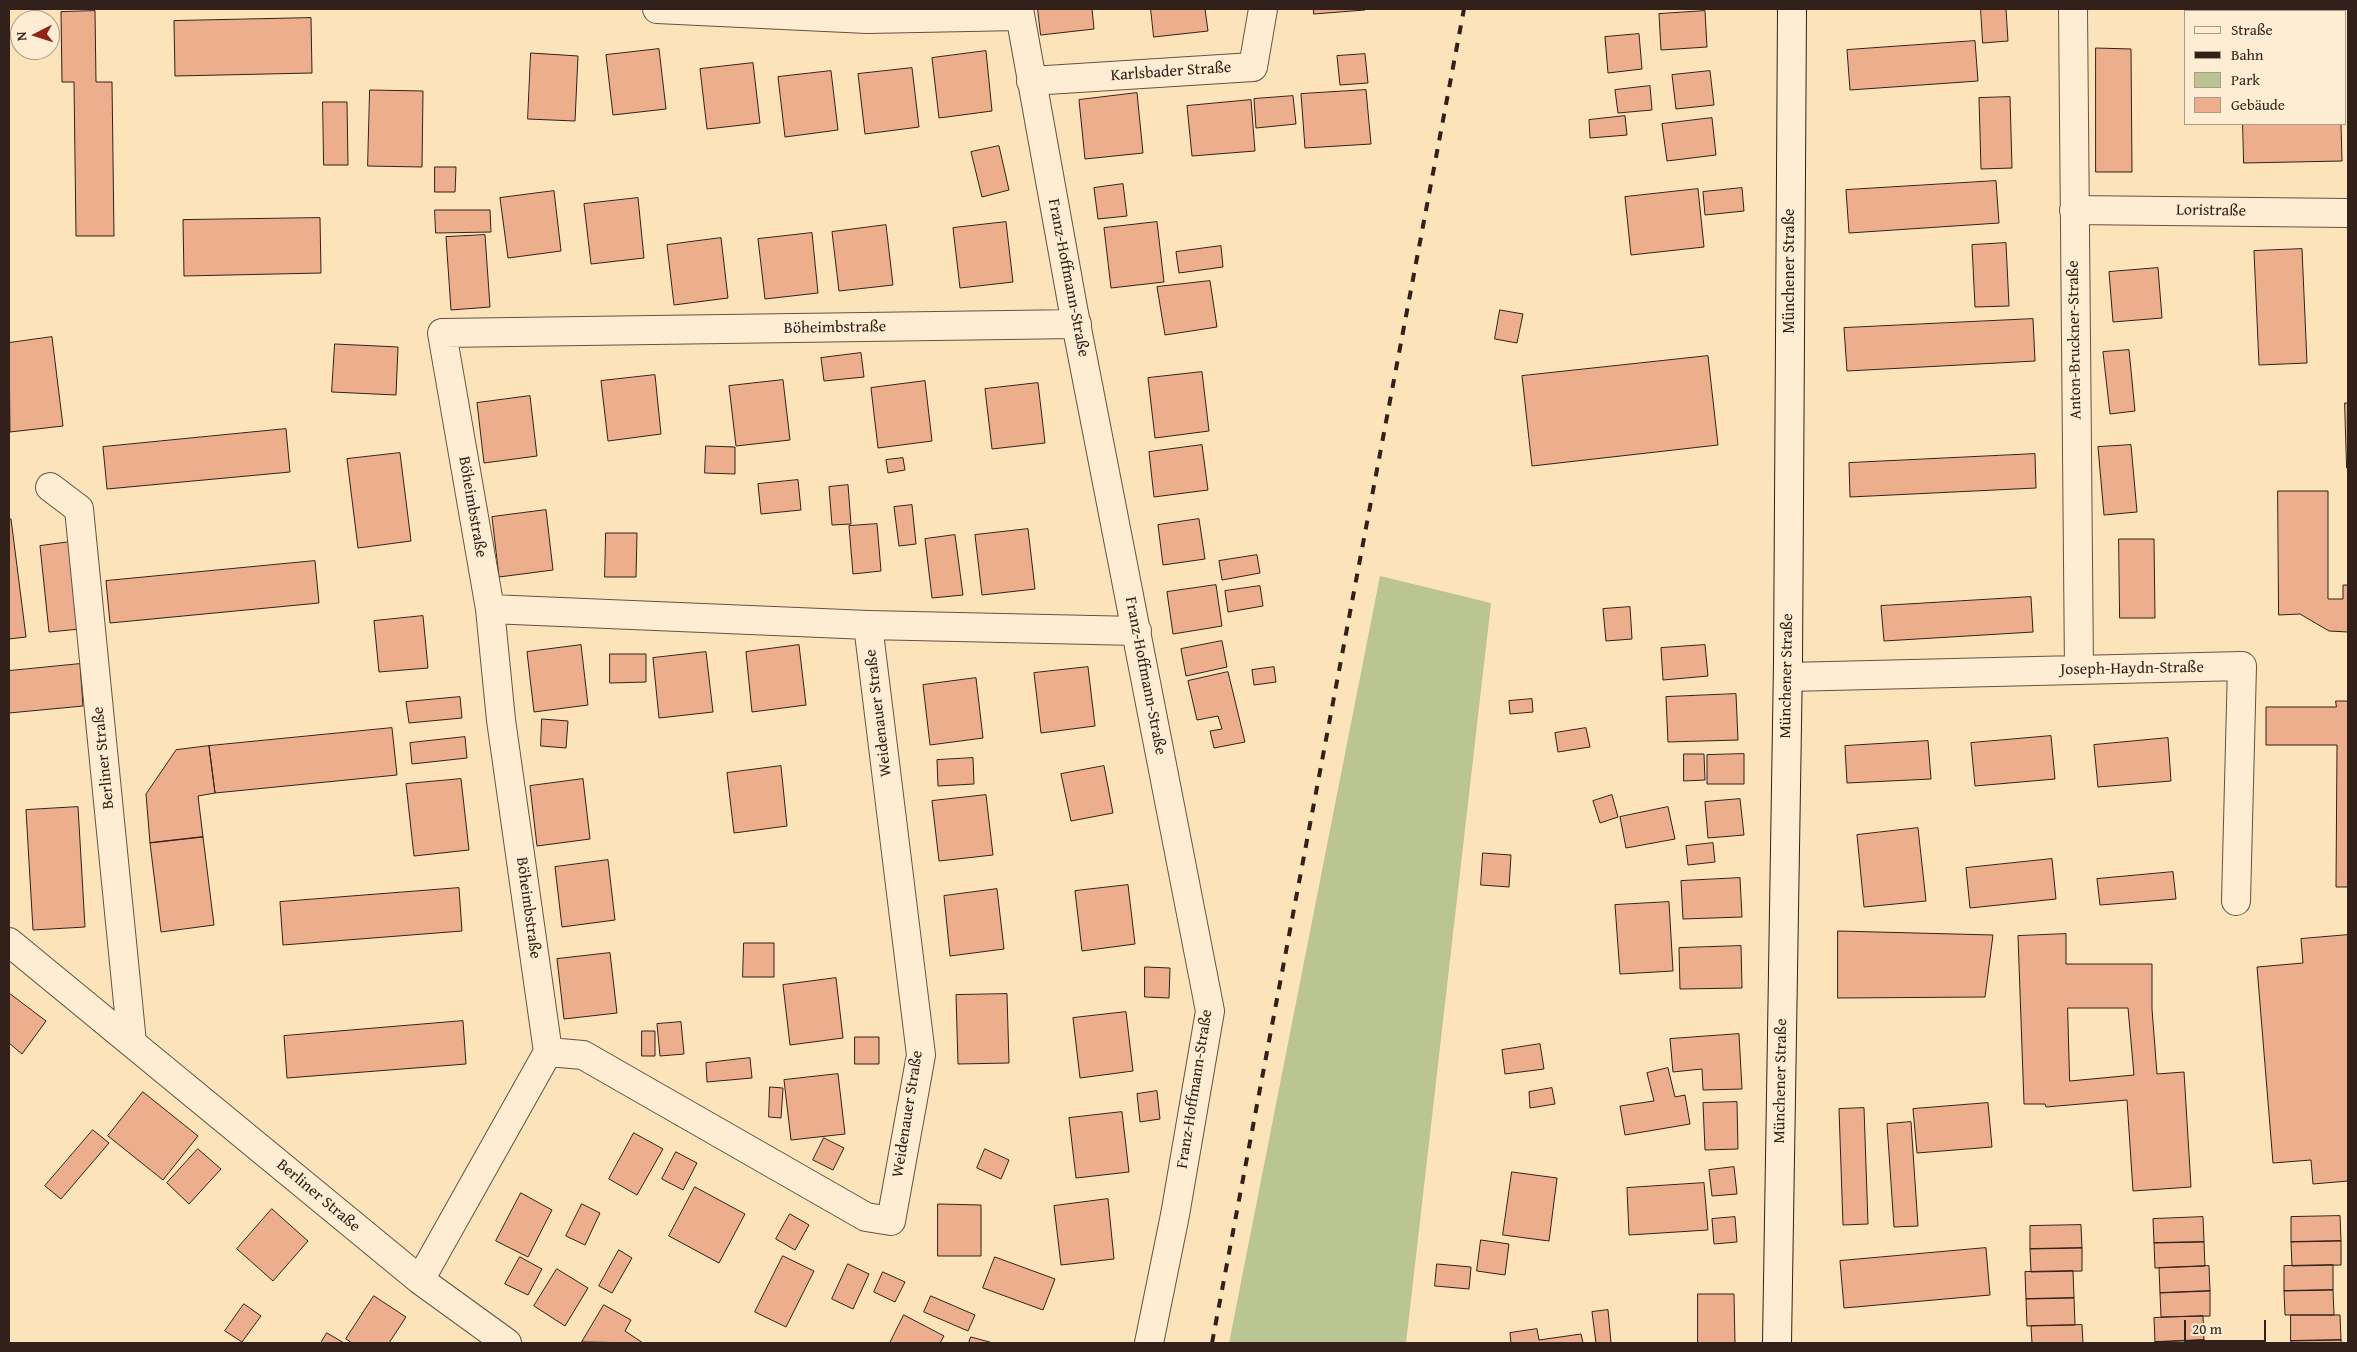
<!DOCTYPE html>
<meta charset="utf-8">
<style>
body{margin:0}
#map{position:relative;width:2357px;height:1352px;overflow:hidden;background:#fde3b9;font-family:"Gentium Book Plus",serif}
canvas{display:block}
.frame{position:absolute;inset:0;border:10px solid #32211a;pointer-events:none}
.legend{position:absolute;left:2184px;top:10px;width:162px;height:115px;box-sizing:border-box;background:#feedd2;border:1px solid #ac9b88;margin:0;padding:6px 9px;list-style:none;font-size:15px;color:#32211a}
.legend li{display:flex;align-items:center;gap:10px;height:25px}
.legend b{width:25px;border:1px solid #ac9b88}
.north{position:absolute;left:10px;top:10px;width:50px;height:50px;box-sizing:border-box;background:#feedd2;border:1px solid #ac9b88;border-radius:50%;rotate:265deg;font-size:14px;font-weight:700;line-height:20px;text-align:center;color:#32211a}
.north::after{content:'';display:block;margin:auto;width:18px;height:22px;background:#8f2418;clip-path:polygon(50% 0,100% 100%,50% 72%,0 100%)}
.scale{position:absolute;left:2184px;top:1320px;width:82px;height:22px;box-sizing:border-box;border:2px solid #32211a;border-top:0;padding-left:6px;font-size:15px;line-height:18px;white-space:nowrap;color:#32211a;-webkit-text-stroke:4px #feedd2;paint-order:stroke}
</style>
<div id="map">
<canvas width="2357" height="1352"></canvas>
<div class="frame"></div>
<ul class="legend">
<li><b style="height:6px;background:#feedd2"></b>Straße</li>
<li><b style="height:6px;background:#32211a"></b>Bahn</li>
<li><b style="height:14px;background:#bbc592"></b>Park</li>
<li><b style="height:14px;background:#edae8e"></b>Gebäude</li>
</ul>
<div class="north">N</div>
<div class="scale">20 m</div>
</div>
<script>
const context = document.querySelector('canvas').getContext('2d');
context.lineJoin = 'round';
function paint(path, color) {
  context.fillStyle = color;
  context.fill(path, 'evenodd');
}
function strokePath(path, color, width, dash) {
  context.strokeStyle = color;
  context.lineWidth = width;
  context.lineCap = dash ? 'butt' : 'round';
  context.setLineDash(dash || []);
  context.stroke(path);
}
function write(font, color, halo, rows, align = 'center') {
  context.font = font + ' "Gentium Book Plus",serif';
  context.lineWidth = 5;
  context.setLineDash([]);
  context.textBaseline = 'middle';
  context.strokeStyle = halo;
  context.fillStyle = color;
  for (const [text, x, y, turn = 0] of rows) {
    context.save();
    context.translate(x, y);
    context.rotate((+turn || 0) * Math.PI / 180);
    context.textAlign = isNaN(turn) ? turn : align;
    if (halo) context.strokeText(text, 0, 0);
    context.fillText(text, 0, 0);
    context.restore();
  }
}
paint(new Path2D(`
 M 1380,576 L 1491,603 L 1406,1343 L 1229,1343 Z`), '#bbc592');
const building = new Path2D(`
 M 1038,9 L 1092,9 L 1094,29 L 1041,35 Z
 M 1151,9 L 1205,9 L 1208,31 L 1154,37 Z
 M 1314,9 L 1365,9 L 1365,10 L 1314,14 Z
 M 1981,9 L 2006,9 L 2008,41 L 1983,43 Z
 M 95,11 L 96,82 L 112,82 L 114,236 L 76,236 L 74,82 L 62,82 L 61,12 Z
 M 1705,11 L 1707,47 L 1661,50 L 1659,14 Z
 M 311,18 L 312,73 L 175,76 L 174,21 Z
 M 1639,34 L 1642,69 L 1608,73 L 1605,37 Z
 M 1975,41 L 1978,81 L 1850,90 L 1847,50 Z
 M 2096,48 L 2131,49 L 2132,172 L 2096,172 Z
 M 659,49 L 666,109 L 613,115 L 606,55 Z
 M 986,51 L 992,111 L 939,118 L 932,58 Z
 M 531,53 L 578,56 L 575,121 L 528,119 Z
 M 1365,54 L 1368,83 L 1340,85 L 1337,56 Z
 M 753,63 L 760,123 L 707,129 L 700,69 Z
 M 912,68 L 919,127 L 865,134 L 858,74 Z
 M 831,71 L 838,130 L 785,137 L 778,77 Z
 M 1710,71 L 1714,105 L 1676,109 L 1672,75 Z
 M 1650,86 L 1652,110 L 1618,113 L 1615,90 Z
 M 370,90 L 423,91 L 422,167 L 368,166 Z
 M 1366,90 L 1371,144 L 1305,148 L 1301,94 Z
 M 1137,93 L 1143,153 L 1085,159 L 1079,100 Z
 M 1293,96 L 1296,124 L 1256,128 L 1254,99 Z
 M 2010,97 L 2012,168 L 1981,169 L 1979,98 Z
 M 1251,100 L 1255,151 L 1192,156 L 1187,106 Z
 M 323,102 L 347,102 L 348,165 L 324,165 Z
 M 1625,116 L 1627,135 L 1590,138 L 1589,120 Z
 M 1712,118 L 1716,155 L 1667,161 L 1662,124 Z
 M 2243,124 L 2341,124 L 2342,161 L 2244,163 Z
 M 999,146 L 1009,190 L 982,197 L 971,152 Z
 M 435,167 L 456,167 L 455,192 L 435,192 Z
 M 1996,181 L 1999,223 L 1849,233 L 1846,190 Z
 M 1123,184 L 1127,216 L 1098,219 L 1094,188 Z
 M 1742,188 L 1744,211 L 1705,215 L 1703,192 Z
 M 1698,189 L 1704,247 L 1631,255 L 1625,197 Z
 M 554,191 L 561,251 L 508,258 L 500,198 Z
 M 638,198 L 644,258 L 591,264 L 584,204 Z
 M 435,210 L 490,210 L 491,232 L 436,233 Z
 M 320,218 L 321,273 L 184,276 L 183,220 Z
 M 1006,222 L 1013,282 L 960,288 L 953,228 Z
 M 1157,222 L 1164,282 L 1111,288 L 1104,228 Z
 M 886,225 L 893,285 L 839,291 L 832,232 Z
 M 812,233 L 818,293 L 765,299 L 758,239 Z
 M 485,235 L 490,307 L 451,310 L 446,237 Z
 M 721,238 L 728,298 L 674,305 L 667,245 Z
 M 2006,243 L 2009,306 L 1975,307 L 1972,245 Z
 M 1221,246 L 1223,267 L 1179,273 L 1176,252 Z
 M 2302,249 L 2307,363 L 2259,365 L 2254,251 Z
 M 2158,268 L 2162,318 L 2113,322 L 2109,272 Z
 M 1210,281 L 1217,327 L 1165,335 L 1157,287 Z
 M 1500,310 L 1523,314 L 1517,343 L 1495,339 Z
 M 2033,319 L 2035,361 L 1847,371 L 1844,328 Z
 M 52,337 L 63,426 L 10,432 L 9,343 Z
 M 335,344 L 398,347 L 396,395 L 332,392 Z
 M 2129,350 L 2135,411 L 2110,414 L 2103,352 Z
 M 861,353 L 864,377 L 824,381 L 821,358 Z
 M 1708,356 L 1718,445 L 1532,466 L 1522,376 Z
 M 1202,372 L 1209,431 L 1155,438 L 1148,378 Z
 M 655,375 L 661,434 L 608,441 L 601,381 Z
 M 783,380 L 790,440 L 736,446 L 729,386 Z
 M 925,381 L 932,441 L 878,448 L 871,388 Z
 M 1038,383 L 1045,443 L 992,449 L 985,389 Z
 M 530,396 L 537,456 L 484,463 L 477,403 Z
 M 2345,403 L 2348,403 L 2348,468 L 2347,468 Z
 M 286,429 L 290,472 L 107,489 L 103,447 Z
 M 1202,445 L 1208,490 L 1154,497 L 1149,452 Z
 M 2131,445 L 2137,512 L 2104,515 L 2098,447 Z
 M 706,446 L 735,447 L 735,474 L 705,473 Z
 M 400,453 L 411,541 L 358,548 L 347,459 Z
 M 2035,454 L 2036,488 L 1850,497 L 1849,463 Z
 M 903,458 L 905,470 L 888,473 L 886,460 Z
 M 798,480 L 801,510 L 761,514 L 758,484 Z
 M 848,485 L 851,524 L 832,525 L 829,487 Z
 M 2278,491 L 2328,491 L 2328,599 L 2343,599 L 2343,585 L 2348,585 L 2348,632 L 2329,631 L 2300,614 L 2279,615 Z
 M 912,505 L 916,544 L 899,546 L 894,507 Z
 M 546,510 L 553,570 L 499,577 L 492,517 Z
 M 9,519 L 11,519 L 26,637 L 9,639 Z
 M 1199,519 L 1205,559 L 1163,565 L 1158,525 Z
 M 877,524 L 881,571 L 853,574 L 849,526 Z
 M 1028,529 L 1035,589 L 982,595 L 975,535 Z
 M 606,533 L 637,533 L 636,577 L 605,577 Z
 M 955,535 L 963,595 L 932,598 L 925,539 Z
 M 2119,539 L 2154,539 L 2155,618 L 2120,618 Z
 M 70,542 L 80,629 L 49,632 L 40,546 Z
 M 1257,555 L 1260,573 L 1222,580 L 1219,561 Z
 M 315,561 L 319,603 L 110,623 L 106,581 Z
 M 1216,585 L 1222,626 L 1173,634 L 1167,592 Z
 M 1260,586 L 1263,606 L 1228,612 L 1225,591 Z
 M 2031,597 L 2033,632 L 1884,641 L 1881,606 Z
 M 1630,607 L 1632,639 L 1606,641 L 1603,609 Z
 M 423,616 L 428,668 L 379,672 L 374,621 Z
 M 1222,641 L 1227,667 L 1186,676 L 1181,649 Z
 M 581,645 L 588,705 L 534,712 L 527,652 Z
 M 799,645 L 806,705 L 752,712 L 746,652 Z
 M 1705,645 L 1708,676 L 1663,680 L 1661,648 Z
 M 706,652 L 713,712 L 659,718 L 653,658 Z
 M 610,654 L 646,654 L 646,682 L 610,683 Z
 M 80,664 L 83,706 L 9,713 L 9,671 Z
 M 1088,667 L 1095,726 L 1041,733 L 1034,673 Z
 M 1274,667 L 1276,682 L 1254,685 L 1252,670 Z
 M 1228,672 L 1245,742 L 1214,748 L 1210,731 L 1222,729 L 1218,716 L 1197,720 L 1188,681 Z
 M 976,678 L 983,738 L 930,745 L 923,685 Z
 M 1736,694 L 1738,740 L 1668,742 L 1666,697 Z
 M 460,697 L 462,718 L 409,723 L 406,702 Z
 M 1532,699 L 1533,712 L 1510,714 L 1509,701 Z
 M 2336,701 L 2348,701 L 2348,887 L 2336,887 L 2337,745 L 2266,745 L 2266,707 L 2336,707 Z
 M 542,719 L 568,721 L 566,748 L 541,746 Z
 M 392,728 L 397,775 L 215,793 L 209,746 Z
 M 1586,728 L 1590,747 L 1558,752 L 1555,733 Z
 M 2051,736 L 2055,779 L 1975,786 L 1971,743 Z
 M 465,737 L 467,758 L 412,764 L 410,743 Z
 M 2168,738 L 2171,781 L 2098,787 L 2094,745 Z
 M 1928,741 L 1931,779 L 1847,783 L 1845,746 Z
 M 209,746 L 215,793 L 198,796 L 203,837 L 150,843 L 146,794 L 176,750 Z
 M 1684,754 L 1704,754 L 1705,780 L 1684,781 Z
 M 1744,754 L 1744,784 L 1707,784 L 1707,755 Z
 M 973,758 L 974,784 L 938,786 L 937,760 Z
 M 781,766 L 787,826 L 734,833 L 727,773 Z
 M 1104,766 L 1113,813 L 1071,821 L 1061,774 Z
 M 461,779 L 469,850 L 414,856 L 406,784 Z
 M 583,779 L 590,839 L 537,846 L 530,786 Z
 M 986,795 L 993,855 L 939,861 L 932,801 Z
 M 1612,795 L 1618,817 L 1600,823 L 1593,801 Z
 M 1740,799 L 1744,835 L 1708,838 L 1705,802 Z
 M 78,807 L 85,927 L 33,930 L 26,810 Z
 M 1668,807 L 1675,839 L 1626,848 L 1620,817 Z
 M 1918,828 L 1926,901 L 1864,907 L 1857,835 Z
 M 203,837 L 214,925 L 161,932 L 150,843 Z
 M 1713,843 L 1715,862 L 1688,865 L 1686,846 Z
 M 1483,853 L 1511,855 L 1509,887 L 1481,885 Z
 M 2052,859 L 2056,899 L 1970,908 L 1966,868 Z
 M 608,860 L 615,920 L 562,927 L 555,867 Z
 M 2173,872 L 2176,899 L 2100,905 L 2097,879 Z
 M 1740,878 L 1742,917 L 1683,919 L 1681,881 Z
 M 1128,885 L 1135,944 L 1082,951 L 1075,891 Z
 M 459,888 L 462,931 L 283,945 L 280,902 Z
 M 997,889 L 1004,949 L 950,956 L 944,896 Z
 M 1669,902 L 1673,971 L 1620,974 L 1615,905 Z
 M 1838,931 L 1993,935 L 1985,997 L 1838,998 Z
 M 2066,934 L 2066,964 L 2152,964 L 2152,1009 L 2157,1074 L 2184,1072 L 2191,1187 L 2133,1191 L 2127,1100 L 2046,1107 L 2045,1104 L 2024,1104 L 2018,936 ZM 2068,1008 L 2128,1008 L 2134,1075 L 2070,1081 Z
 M 2348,935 L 2348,1181 L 2313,1184 L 2311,1160 L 2273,1163 L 2257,967 L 2303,963 L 2301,939 Z
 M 744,943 L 774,943 L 774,977 L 743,977 Z
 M 1741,946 L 1742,988 L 1680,989 L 1679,948 Z
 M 610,953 L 617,1013 L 564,1019 L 557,959 Z
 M 1145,967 L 1170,968 L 1169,998 L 1145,997 Z
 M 836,978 L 843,1038 L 790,1045 L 783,985 Z
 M 9,993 L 46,1021 L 22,1054 L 9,1043 Z
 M 1007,994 L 1009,1063 L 958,1064 L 956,995 Z
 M 1126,1012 L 1133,1071 L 1080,1078 L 1073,1018 Z
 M 463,1021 L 466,1064 L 287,1078 L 284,1036 Z
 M 681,1022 L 684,1054 L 660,1056 L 657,1024 Z
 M 642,1031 L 655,1031 L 655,1056 L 642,1056 Z
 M 1739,1034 L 1742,1089 L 1703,1090 L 1702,1069 L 1673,1072 L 1670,1039 Z
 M 855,1037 L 879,1037 L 879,1064 L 855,1064 Z
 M 1540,1044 L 1544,1069 L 1505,1074 L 1502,1050 Z
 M 750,1058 L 752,1078 L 707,1082 L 706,1063 Z
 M 1668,1068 L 1675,1097 L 1685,1095 L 1690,1124 L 1625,1135 L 1620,1106 L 1654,1101 L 1647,1073 Z
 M 838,1074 L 845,1134 L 791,1140 L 784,1080 Z
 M 770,1087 L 783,1088 L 781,1118 L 769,1117 Z
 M 1552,1088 L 1555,1104 L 1530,1108 L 1529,1092 Z
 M 1157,1091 L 1160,1119 L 1140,1122 L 1137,1094 Z
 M 143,1092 L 198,1136 L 163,1180 L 108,1136 Z
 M 1737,1102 L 1738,1149 L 1705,1150 L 1703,1103 Z
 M 1988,1103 L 1992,1147 L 1917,1153 L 1913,1109 Z
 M 1864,1108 L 1868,1224 L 1843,1225 L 1839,1109 Z
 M 1122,1112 L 1129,1172 L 1076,1178 L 1069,1118 Z
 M 1911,1122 L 1918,1226 L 1894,1227 L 1887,1124 Z
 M 93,1130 L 109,1143 L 61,1199 L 45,1186 Z
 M 634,1133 L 663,1149 L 637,1195 L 609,1179 Z
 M 824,1138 L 844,1148 L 833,1170 L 813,1160 Z
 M 198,1149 L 221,1169 L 189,1204 L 167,1183 Z
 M 985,1149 L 1009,1160 L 1001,1179 L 977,1168 Z
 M 676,1152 L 697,1163 L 683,1190 L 662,1179 Z
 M 1734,1167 L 1737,1194 L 1712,1196 L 1709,1170 Z
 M 1512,1172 L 1557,1178 L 1549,1241 L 1503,1235 Z
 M 1704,1183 L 1708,1230 L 1629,1235 L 1627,1188 Z
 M 695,1187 L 745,1214 L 719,1263 L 669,1236 Z
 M 521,1193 L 552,1210 L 528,1257 L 496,1241 Z
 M 1108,1199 L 1114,1259 L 1061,1265 L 1054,1206 Z
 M 582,1204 L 600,1213 L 585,1245 L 566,1236 Z
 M 938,1204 L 981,1205 L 981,1256 L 938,1256 Z
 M 272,1209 L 308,1241 L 273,1281 L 237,1249 Z
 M 790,1214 L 809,1225 L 795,1250 L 776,1239 Z
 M 2340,1216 L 2341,1241 L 2291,1242 L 2291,1217 Z
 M 1735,1217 L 1737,1242 L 1714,1244 L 1712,1219 Z
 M 2203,1217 L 2204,1242 L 2154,1243 L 2153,1219 Z
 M 2081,1225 L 2082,1248 L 2030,1249 L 2030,1226 Z
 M 1481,1240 L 1509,1244 L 1505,1275 L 1477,1271 Z
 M 2341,1241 L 2341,1265 L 2292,1266 L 2291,1242 Z
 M 2204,1242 L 2205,1266 L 2155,1268 L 2154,1243 Z
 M 1986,1248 L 1990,1295 L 1844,1308 L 1840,1261 Z
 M 2082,1248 L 2082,1271 L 2031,1272 L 2030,1249 Z
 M 619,1250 L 632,1258 L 612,1293 L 599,1286 Z
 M 783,1256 L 814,1271 L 786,1327 L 755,1312 Z
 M 520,1257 L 542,1269 L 528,1295 L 505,1284 Z
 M 995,1257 L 1055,1279 L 1043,1310 L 983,1288 Z
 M 848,1264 L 869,1274 L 853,1309 L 832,1299 Z
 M 1437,1264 L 1471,1267 L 1469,1289 L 1435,1286 Z
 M 2333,1265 L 2333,1290 L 2284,1291 L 2284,1266 Z
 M 2209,1266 L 2210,1291 L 2160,1293 L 2159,1268 Z
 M 557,1269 L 588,1288 L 565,1326 L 534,1306 Z
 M 2073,1271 L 2074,1298 L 2026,1299 L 2025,1272 Z
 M 883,1272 L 905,1282 L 895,1302 L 874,1292 Z
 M 2333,1290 L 2334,1315 L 2285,1315 L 2284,1291 Z
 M 2210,1291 L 2210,1316 L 2161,1317 L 2160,1293 Z
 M 1698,1294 L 1734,1294 L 1735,1343 L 1698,1343 Z
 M 374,1296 L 406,1317 L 389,1343 L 352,1343 L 346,1339 Z
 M 931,1296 L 975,1315 L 968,1331 L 924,1312 Z
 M 2074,1298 L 2075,1325 L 2027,1326 L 2026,1299 Z
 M 244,1304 L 261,1316 L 242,1342 L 225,1331 Z
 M 604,1305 L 631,1320 L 625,1331 L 643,1343 L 582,1342 Z
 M 1608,1310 L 1611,1343 L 1596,1343 L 1592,1312 Z
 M 904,1315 L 944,1336 L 940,1343 L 890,1343 Z
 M 2291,1315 L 2340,1315 L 2341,1340 L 2291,1341 Z
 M 2203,1316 L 2204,1340 L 2155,1342 L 2154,1318 Z
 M 2082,1325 L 2083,1343 L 2032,1343 L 2031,1326 Z
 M 1537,1329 L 1539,1340 L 1581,1334 L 1583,1343 L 1511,1343 L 1510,1333 Z
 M 327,1333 L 344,1343 L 321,1343 Z
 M 971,1337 L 993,1343 L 969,1343 Z
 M 2204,1340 L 2204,1343 L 2155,1343 L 2155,1342 Z
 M 2341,1340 L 2341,1343 L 2291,1343 L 2291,1341 Z`);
paint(building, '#edae8e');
strokePath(building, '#32211a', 1);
const street = new Path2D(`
 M 657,9 L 867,19 L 1020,16
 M 1019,9 L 1073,308 L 1210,1011 L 1175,1215 L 1149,1343
 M 2073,9 L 2079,670
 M 1031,81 L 1253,67 L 1263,9
 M 2074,210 L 2348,213
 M 50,487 L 79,509 L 132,1043
 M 490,609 L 868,625 L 1137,631
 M 1788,677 L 2242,666 L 2236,901
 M 9,942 L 420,1280 L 507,1343
 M 548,1052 L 583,1055 L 866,1217 L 891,1221 L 921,1055 L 868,625
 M 420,1280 L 548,1052 L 501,720 L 490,609 L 442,333 L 1077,324`);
const secondary = new Path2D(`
 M 1777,1343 L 1788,663 L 1792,9`);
strokePath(street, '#655242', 30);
strokePath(secondary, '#32211a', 30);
strokePath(street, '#feedd2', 28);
strokePath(secondary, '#feedd2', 28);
strokePath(new Path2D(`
 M 1212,1343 L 1464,9`), '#32211a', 4, [9, 9]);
write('16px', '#32211a', '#feedd2', [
 ["Karlsbader Straße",1171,72,-4],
 ["Loristraße",2211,211,1],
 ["Münchener Straße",1790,271,-90],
 ["Franz-Hoffmann-Straße",1068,278,79],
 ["Böheimbstraße",835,328,-1],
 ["Anton-Bruckner-Straße",2075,340,-91],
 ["Böheimbstraße",472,507,80],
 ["Joseph-Haydn-Straße",2132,669,-1],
 ["Franz-Hoffmann-Straße",1145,676,79],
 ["Münchener Straße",1787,676,-89],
 ["Weidenauer Straße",879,713,-97],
 ["Berliner Straße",104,758,-96],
 ["Böheimbstraße",528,908,82],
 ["Münchener Straße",1781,1081,-89],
 ["Franz-Hoffmann-Straße",1195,1089,-81],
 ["Weidenauer Straße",908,1114,-81],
 ["Berliner Straße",318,1196,40]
]);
</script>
